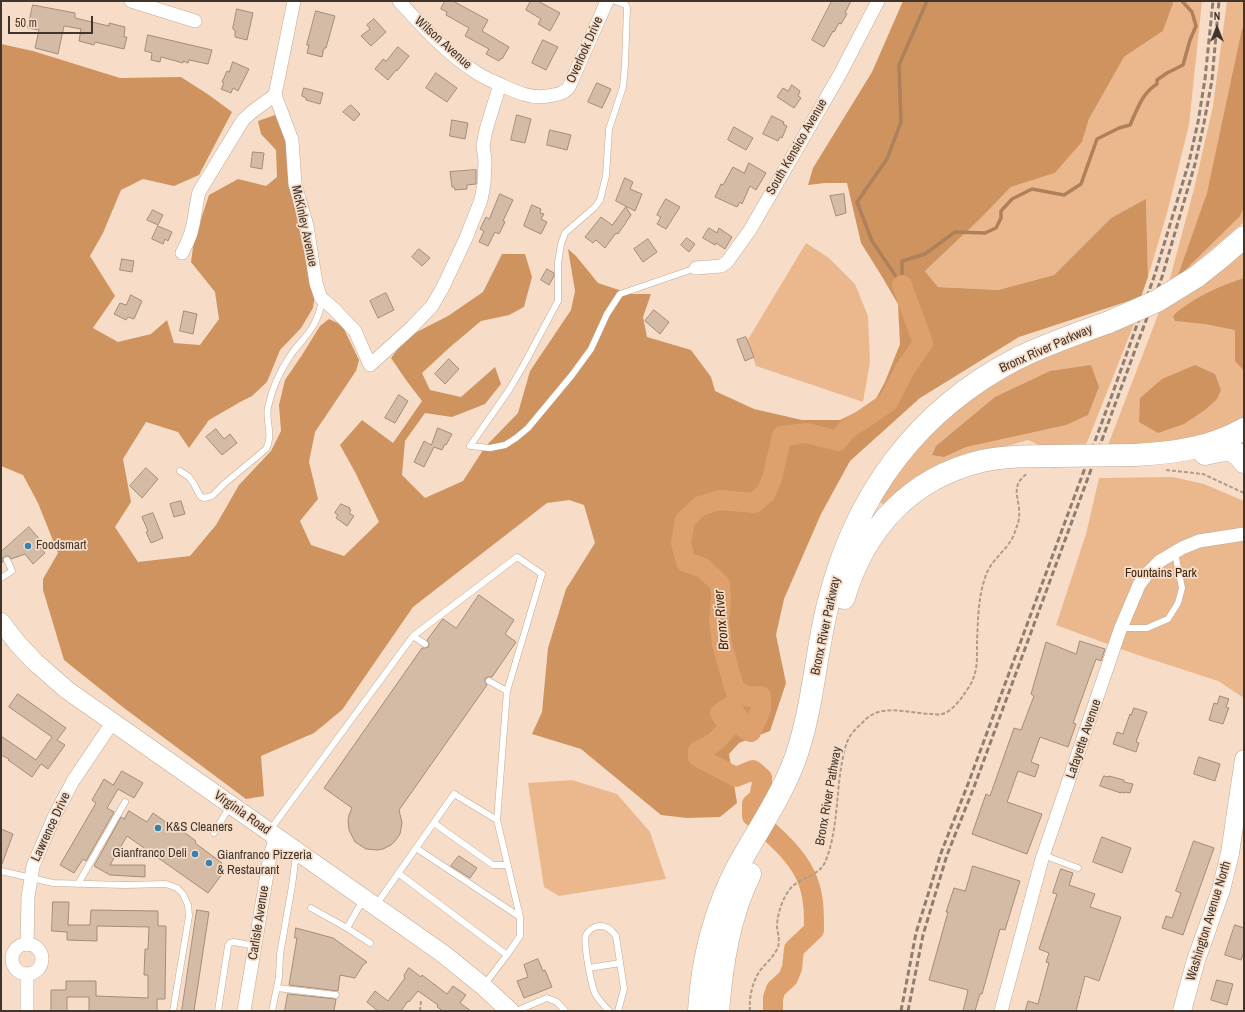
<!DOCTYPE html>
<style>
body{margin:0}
#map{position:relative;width:1245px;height:1012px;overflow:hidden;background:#f7ddc8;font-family:"Archivo Narrow",sans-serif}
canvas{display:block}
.frame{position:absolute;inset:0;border:2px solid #3f352d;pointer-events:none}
.north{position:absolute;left:1197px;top:8px;width:40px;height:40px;-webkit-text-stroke:3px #f7ddc8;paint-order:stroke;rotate:0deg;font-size:11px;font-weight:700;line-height:16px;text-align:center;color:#3f352d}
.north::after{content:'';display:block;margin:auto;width:14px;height:18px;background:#3f352d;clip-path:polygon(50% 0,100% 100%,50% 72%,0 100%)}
.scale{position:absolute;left:8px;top:16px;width:85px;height:18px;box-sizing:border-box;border:2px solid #3f352d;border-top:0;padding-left:5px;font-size:12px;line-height:14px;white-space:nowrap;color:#3f352d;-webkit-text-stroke:3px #f7ddc8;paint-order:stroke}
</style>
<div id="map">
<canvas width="1245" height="1012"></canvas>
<div class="frame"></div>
<div class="north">N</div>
<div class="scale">50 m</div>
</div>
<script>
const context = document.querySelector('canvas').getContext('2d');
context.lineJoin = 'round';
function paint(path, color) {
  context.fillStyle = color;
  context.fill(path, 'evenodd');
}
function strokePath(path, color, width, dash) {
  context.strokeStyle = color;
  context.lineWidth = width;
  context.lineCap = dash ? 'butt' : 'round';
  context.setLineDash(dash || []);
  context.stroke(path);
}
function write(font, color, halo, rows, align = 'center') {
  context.font = font + ' "Archivo Narrow",sans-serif';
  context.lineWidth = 3.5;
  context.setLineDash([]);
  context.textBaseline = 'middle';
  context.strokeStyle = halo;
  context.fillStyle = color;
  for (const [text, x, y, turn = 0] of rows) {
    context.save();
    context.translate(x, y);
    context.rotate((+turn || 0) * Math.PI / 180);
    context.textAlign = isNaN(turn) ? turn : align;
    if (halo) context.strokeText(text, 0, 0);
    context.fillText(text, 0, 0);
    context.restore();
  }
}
paint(new Path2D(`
 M 1174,1 L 1202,1 L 1189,125 L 1167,213 L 1148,277 L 1146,200 L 1111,218 L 1054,275 L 998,290 L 938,287 L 925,271 L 980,219 L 1011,187 L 1055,173 L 1082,142 L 1089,119 L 1124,57 L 1163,31 Z
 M 1227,1 L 1244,1 L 1244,222 L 1177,278 L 1169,282 L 1194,189 L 1213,106 Z
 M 806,243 L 829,258 L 855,284 L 868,316 L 870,362 L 863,402 L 756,366 L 747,341 Z
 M 1244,250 L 1244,419 L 1187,442 L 1108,445 L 1161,307 Z
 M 1136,319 L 1086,445 L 1041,446 L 1028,440 L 950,462 L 886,506 L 879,502 L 880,496 L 941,418 L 985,388 L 1029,362 Z
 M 1173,477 L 1204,484 L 1244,501 L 1244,698 L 1218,681 L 1132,653 L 1056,625 L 1086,534 L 1099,478 Z
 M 572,780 L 617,794 L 650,832 L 666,879 L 559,896 L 544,887 L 528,783 Z`), '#ebb88e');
paint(new Path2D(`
 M 903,1 L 1174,1 L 1163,31 L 1124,57 L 1089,119 L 1082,142 L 1055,173 L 1011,187 L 980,219 L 925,271 L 938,287 L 998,290 L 1054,275 L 1111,218 L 1146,199 L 1148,277 L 1141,297 L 1019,337 L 920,398 L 850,461 L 821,514 L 784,599 L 776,635 L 786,683 L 770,731 L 739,743 L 729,754 L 737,803 L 720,817 L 687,818 L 661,815 L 581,749 L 532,734 L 542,712 L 548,648 L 566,589 L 595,543 L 584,505 L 569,500 L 547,503 L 413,607 L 342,710 L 314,733 L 261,756 L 264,796 L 246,799 L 124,708 L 64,660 L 43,590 L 43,579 L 58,553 L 38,503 L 23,475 L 1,466 L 1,44 L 33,51 L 120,78 L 181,77 L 209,95 L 232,112 L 199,175 L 174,186 L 143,179 L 121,190 L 103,233 L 90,256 L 115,296 L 93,328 L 118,342 L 151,334 L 167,320 L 174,343 L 200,345 L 219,319 L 215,292 L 191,262 L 194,240 L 209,195 L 238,179 L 266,186 L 277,177 L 276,150 L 261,134 L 258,121 L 275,115 L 287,144 L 288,172 L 302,243 L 315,294 L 313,308 L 301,328 L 280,350 L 267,382 L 252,396 L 242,401 L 209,420 L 189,448 L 178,432 L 146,422 L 123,459 L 131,502 L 115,527 L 138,562 L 190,556 L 216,525 L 239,485 L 271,451 L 281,431 L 279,405 L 285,380 L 302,355 L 320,326 L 329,319 L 342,325 L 359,360 L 356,371 L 315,432 L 309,462 L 318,499 L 300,521 L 311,545 L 344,556 L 379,522 L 355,472 L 340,445 L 362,420 L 393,443 L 422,401 L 406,380 L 391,358 L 407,337 L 448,316 L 483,292 L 502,254 L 525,254 L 532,277 L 524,307 L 509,315 L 481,321 L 449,348 L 422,373 L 430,390 L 461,397 L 495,367 L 501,384 L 485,404 L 452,417 L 425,413 L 405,441 L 402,475 L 425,498 L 463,481 L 485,447 L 518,413 L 530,371 L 571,310 L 575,291 L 568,249 L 576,256 L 598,283 L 631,294 L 651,294 L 643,317 L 647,337 L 691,350 L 711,377 L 715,391 L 754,409 L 802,420 L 840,420 L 873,404 L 885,382 L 900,344 L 898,304 L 881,275 L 861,243 L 847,183 L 825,183 L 808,185 L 813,168 L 872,72 Z
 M 1244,27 L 1244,207 L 1240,216 L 1177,278 L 1207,193 L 1242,29 Z
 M 1244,278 L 1244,371 L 1235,361 L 1235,330 L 1205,324 L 1175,321 L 1173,316 C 1190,299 1222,285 1244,278 Z
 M 1091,365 L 1099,387 L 1088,415 L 1066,425 L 966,447 L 944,457 L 932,455 L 936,446 L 995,397 L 1050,371 Z
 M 1195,365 L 1215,374 L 1221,390 L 1217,399 L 1205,410 L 1184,424 L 1158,433 L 1139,422 L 1140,398 L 1162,379 Z`), '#cf935f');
strokePath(new Path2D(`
 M 901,284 L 872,241 L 857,202 L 887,159 L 901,122 L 899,65 L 927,1
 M 902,285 L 902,261 L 925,254 L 955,232 L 985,233 L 996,228 L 1001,218 L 1001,211 L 1012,199 L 1032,189 L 1064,195 L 1081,184 L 1097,139 L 1119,128 L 1130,125 C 1137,110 1142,93 1157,84 L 1157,80 L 1167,73 L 1183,65 L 1190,40 L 1196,26 L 1192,12 L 1182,1`), '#ae815a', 3.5);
strokePath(new Path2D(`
 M 773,1011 L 773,998 L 776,989 L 788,978 L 792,968 L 794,949 L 814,930 C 814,914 814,899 809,884 C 800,856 773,835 752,816 L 752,804 L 759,798 L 762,783 L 762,778 L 753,770 L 736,777 L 698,757 L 698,751 C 713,745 719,739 729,726 L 720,713 L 731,706 L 744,728 L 751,732 L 761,710 L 761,696 L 749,697 L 735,690 L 722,645 L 719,620 L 721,598 L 720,584 L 703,568 L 686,562 L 681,543 L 685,520 L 700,506 L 720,500 L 754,503 L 766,493 L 772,478 L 782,436 L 807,433 L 838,441 L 847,429 L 862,420 L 888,402 L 905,369 L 923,343 L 902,285`), '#dea16d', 20);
const building = new Path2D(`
 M 445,1 L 453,1 L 488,20 L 482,31 L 509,47 L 502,59 L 501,58 L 499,61 L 486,54 L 489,49 L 465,36 L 469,28 L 446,15 L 447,12 L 441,9 Z
 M 531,1 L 538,1 L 560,13 L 550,31 L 538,24 L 541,19 L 526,10 Z
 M 832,1 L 851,1 L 845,13 L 847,14 L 841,24 L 839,23 L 834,32 L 833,31 L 824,47 L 812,40 Z
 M 33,5 L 75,13 L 75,18 L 109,26 L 109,23 L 125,27 L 124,37 L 127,37 L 124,49 L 95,42 L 94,45 L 79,41 L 81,29 L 64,26 L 58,54 L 35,48 L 39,30 L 28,28 Z
 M 237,9 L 253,13 L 247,40 L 235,37 L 235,30 L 233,29 Z
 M 316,11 L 335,16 L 326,48 L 324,48 L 322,57 L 307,53 L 309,45 L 307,45 Z
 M 374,19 L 386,32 L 371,46 L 361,36 L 370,29 L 367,25 Z
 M 148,35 L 212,50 L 208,64 L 189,60 L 188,63 L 183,61 L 183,63 L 161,57 L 160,62 L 151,60 L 152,53 L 145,51 Z
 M 543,40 L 558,47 L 546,70 L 532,63 Z
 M 398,47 L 409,56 L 397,71 L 396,70 L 388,80 L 375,69 L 383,59 L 386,61 Z
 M 233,62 L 249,69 L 238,91 L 233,88 L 231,93 L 221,89 L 224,83 L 222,82 L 227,71 L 229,72 Z
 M 436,73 L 457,88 L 447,102 L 426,88 Z
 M 597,83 L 611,89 L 602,108 L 588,102 Z
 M 792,85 L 800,91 L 798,96 L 801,98 L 794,108 L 777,97 L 783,88 L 788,91 Z
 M 304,88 L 323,93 L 320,104 L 306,100 L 306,98 L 302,96 Z
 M 351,105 L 360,114 L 354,121 L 343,112 Z
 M 517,115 L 531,119 L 525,143 L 511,140 Z
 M 772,116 L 784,122 L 783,124 L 787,126 L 782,138 L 780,137 L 778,141 L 763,134 Z
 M 452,120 L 468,123 L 465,139 L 450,136 Z
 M 734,127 L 753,138 L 746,150 L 728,140 Z
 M 550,130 L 571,135 L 567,150 L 547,145 Z
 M 253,152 L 264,153 L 262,169 L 251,167 Z
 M 749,163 L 766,173 L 756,190 L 750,186 L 742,204 L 740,202 L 737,207 L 715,197 L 721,184 L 723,185 L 733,167 L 744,173 Z
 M 476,170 L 476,184 L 467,185 L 467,189 L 455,190 L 454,187 L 452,187 L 450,172 Z
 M 625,178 L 633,182 L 630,189 L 642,194 L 635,211 L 616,201 Z
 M 500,194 L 513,200 L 503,221 L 505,222 L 499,234 L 495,232 L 488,246 L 479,242 L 484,231 L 480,229 L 486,217 L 489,219 Z
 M 844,194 L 846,213 L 836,216 L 830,196 Z
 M 666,199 L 680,207 L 666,229 L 657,224 L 661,217 L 657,215 Z
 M 532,205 L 541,209 L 540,213 L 544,214 L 541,219 L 547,222 L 541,234 L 524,226 Z
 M 626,207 L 631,215 L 618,234 L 616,233 L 605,248 L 596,240 L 593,243 L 585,237 L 601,217 L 612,225 Z
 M 153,210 L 163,215 L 158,225 L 147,220 Z
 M 158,226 L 172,232 L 168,241 L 165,239 L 163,244 L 152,239 Z
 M 709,228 L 717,233 L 719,228 L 732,237 L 725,249 L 716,243 L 715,245 L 703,238 Z
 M 687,238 L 695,244 L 689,252 L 681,245 Z
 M 648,239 L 657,252 L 643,262 L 634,249 Z
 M 419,249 L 430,258 L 422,266 L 412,257 Z
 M 122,259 L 134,261 L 132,272 L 120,270 Z
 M 547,269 L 554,273 L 554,276 L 549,285 L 541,280 Z
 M 386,293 L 394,310 L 378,318 L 370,301 Z
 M 131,295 L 142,301 L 134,319 L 128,317 L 126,320 L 114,314 L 120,303 L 126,305 Z
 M 654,310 L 669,322 L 660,334 L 645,321 Z
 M 184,311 L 197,314 L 193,334 L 180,331 Z
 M 746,337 L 754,357 L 745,361 L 737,340 Z
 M 449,359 L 459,369 L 445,384 L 435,374 Z
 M 399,395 L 408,401 L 395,423 L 385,418 Z
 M 438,428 L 452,434 L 446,445 L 445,444 L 442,450 L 434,447 L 424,467 L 414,462 L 424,441 L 431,445 Z
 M 216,429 L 224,439 L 230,434 L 237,443 L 222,455 L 206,437 Z
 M 146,468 L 158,479 L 142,498 L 130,486 Z
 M 181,501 L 185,514 L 174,517 L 170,504 Z
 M 341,504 L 350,508 L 349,509 L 351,510 L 349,513 L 354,516 L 347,526 L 336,518 L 338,515 L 335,513 Z
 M 153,513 L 163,538 L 151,543 L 146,532 L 148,531 L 142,517 Z
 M 29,527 L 41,541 L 37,544 L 45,553 L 33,564 L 25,554 L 11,559 L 9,556 L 6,556 L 3,558 L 3,562 L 1,563 L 1,552 Z
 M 479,595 L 514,620 L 505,634 L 516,642 L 492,677 L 489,677 L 485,678 L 485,681 L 487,685 L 399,810 L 402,823 L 400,834 L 395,841 L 391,845 L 383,849 L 377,850 L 366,849 L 355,842 L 349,830 L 348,821 L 349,815 L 352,808 L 324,788 L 422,648 L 425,648 L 428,647 L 429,644 L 427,640 L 442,620 L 443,619 L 456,628 Z
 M 1080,641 L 1105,649 L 1101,661 L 1096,659 L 1073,723 L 1076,724 L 1068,747 L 1040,737 L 1031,762 L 1039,765 L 1035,777 L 1018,771 L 1007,802 L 1042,814 L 1027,854 L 972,834 L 986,794 L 990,796 L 1014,728 L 1021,730 L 1034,696 L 1031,694 L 1046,642 L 1076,654 Z
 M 18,694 L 66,728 L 57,740 L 65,745 L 48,769 L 41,764 L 32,777 L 8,760 L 9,759 L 1,755 L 1,736 L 36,760 L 52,737 L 9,707 Z
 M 1220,696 L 1229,699 L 1226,707 L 1229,708 L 1228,710 L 1223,724 L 1209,720 L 1214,703 L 1217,704 Z
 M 1134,708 L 1147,712 L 1136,742 L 1139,743 L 1136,752 L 1113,744 L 1117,732 L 1123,734 L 1130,714 L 1131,715 Z
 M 1199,757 L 1220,764 L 1215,781 L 1194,774 Z
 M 122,771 L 143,783 L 134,798 L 118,789 L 107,808 L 114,812 L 86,861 L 83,859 L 74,873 L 60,865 L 96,803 L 92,800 L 104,779 L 113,785 Z
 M 1104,776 L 1109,777 L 1109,776 L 1124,780 L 1124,782 L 1133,784 L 1130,793 L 1125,792 L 1125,793 L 1121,792 L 1121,793 L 1100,786 Z
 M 129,811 L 147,822 L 153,813 L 180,832 L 181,830 L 196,841 L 195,843 L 222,863 L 217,871 L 222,874 L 208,893 L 127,836 L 110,865 L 145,865 L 145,877 L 110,875 L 94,866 L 121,817 L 124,819 Z
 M 1,829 L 13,834 L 2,864 L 1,863 Z
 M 1102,837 L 1131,848 L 1122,873 L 1093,862 Z
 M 1194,841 L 1214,848 L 1183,935 L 1162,928 L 1166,916 L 1172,918 L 1181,893 L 1176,891 Z
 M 459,856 L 477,868 L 470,878 L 451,866 Z
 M 973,866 L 1020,881 L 1005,930 L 1000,929 L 982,994 L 980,994 L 975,1011 L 963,1011 L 968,990 L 929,980 L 948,912 L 946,912 L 954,888 L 965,891 Z
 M 1061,869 L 1073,873 L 1069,885 L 1095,894 L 1090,907 L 1121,917 L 1099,981 L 1085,976 L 1076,1011 L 1025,1011 L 1028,1001 L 1038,1004 L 1049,963 L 1046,962 L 1049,953 L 1039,949 L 1057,894 L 1053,893 Z
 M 53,902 L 69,902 L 68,925 L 90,925 L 91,910 L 158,911 L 158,926 L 166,926 L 165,999 L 157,999 L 157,1011 L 89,1011 L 89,997 L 67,997 L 67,1011 L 51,1011 L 51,990 L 66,990 L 66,981 L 96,981 L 96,996 L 148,998 L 148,975 L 144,975 L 145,949 L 148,949 L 149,927 L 97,926 L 97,941 L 67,940 L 67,932 L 52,931 Z
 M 197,910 L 209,912 L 194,1011 L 182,1011 Z
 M 1235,925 L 1244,928 L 1244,952 L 1241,960 L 1225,955 Z
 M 296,928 L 333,938 L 367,962 L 363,965 L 355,978 L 340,975 L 338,991 L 289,985 L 297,938 L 295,938 Z
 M 538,959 L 543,971 L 545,970 L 552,987 L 524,998 L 517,981 L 528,977 L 524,965 Z
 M 409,968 L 421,977 L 422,975 L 447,994 L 453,986 L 466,995 L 460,1003 L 471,1011 L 443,1011 L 437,1007 L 438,1005 L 418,991 L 409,1002 L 408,1001 L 401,1011 L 378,1011 L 367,1002 L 375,991 L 388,1001 L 405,978 L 404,976 Z
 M 1217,980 L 1233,984 L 1227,1005 L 1211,1000 Z
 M 288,994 L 336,999 L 334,1011 L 285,1011 Z`);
paint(building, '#d4bba6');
strokePath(building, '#a48c79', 1);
const lane = new Path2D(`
 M 615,1 L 626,5 L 627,8 L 625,65 L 623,87 L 609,129 L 606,176 L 600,200 L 595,207 L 565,233 L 561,244 L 558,263 L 558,301 L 522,368 L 509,390 L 470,446 L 490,448 L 505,445 L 516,438 L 528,428 L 572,375 L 591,349 L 607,314 L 620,294 L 696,268
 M 180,471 L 189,477 L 194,484 L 200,496 L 204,498 L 212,496 L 224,484 L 266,449 C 274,434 265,422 268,407 C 272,388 281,369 292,353 C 299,344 307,336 313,326 C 318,318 320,309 323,300
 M 1,578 L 12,571 L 7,560
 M 1121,628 L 1147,628 L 1168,619 L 1178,603 L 1182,588 L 1175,553
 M 413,636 L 425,644
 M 489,681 L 507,691
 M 434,823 L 493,865 L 507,865
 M 270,830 L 413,636 L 517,557 L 542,574 L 507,691 L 497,820 L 520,917 L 520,936 L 507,955 L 398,873
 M 214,833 L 230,806
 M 416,848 L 520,917
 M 1043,855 L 1078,868
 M 1,871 L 53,883 L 125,885 L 166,884 L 177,888 L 183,894 L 188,905 L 189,916 L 173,1011
 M 78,884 L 125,802
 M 376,905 L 454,794 L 497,820
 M 311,908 L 347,928 L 363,900
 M 347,928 L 370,943
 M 589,968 L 620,963
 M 484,985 L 507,955
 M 277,988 L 336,995
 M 218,1011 L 228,946 L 230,943 L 234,942 L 255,946
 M 272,1011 L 279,977 L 280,954 L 292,886 L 296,854
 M 516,1011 L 547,998 L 557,1002 L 565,1011
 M 609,1011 C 604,1005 596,998 594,991 C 591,982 583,943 586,935 C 588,931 593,927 598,926 C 606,925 611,929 616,936 L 624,989 L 618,1011`);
const street = new Path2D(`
 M 131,1 L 195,21
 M 294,1 L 275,95 L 292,140 L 295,184 L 307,226 L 316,283 L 321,298 L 334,309 L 355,331 L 370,365 L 412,327 L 432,306 L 443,287 L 466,238 L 481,200 L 484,184 L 485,160 L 483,146 L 486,130 L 500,84
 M 399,1 C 423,27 447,54 477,73 C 484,78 493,81 501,85 C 516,92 531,99 548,96 C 557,94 564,94 569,87 L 607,1
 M 182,253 C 186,245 190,238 192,229 C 195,217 196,204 199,192 L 243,120 L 253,111 L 275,95
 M 696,268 L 721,266 L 727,262 L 750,230 L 840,74 L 878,1
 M12 959a15 15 0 1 1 30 0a15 15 0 1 1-30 0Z
 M 27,945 L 28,897 L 33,866 L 55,815 L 73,781 L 112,723
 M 27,1011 L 27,974
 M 244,1011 L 270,856 L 276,836
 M 1001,1011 L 1042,859 L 1120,630 L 1139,585 L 1147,574 L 1160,561 L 1182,548 L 1199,541 L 1244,534`);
const secondary = new Path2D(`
 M 1,622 L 18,644 L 35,662 L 67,690 L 442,953 L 483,986 L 510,1011
 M 1182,1011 L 1196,960 L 1221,890 L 1230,853 L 1244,759`);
const highway = new Path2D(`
 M 1196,277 L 1220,258 L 1244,237
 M 1205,454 C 1221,451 1233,444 1244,462
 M 1135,455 C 1174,453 1210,448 1244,429
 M 844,598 C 864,529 910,478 982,461 C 1005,456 1029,456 1052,456
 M 699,1011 C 702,960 715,909 739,864 C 758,830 780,798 794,762 C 813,711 815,656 828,604 C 855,495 917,410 1018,358 C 1047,344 1078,333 1109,322
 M 718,1011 C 722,964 729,917 750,874`);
strokePath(lane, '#c1a995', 7);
strokePath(street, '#c1a995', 14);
strokePath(secondary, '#c1a995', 19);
strokePath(highway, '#c1a995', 23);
strokePath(new Path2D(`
 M 1166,470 L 1203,474 L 1244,493
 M 420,1011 L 421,1001
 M 750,1011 C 749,997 752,984 759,972 C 765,964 774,957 778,947 C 780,941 778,934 777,927 C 777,915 782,899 790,889 C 799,877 820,877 826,860 C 838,829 836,794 842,762 C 844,753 845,745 850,736 C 854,730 861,724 866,719 C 884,703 910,714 932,714 C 935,714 939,715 942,714 C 950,712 958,703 963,696 C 966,691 971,685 973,679 C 978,667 977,654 977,642 C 978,621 978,598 985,578 C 989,563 1002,554 1010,542 C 1014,536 1016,529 1018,523 C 1024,502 1006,488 1028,473`), '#b09c8c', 2, [4, 2]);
strokePath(lane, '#fff', 6);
strokePath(street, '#fff', 13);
strokePath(secondary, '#fff', 18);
strokePath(highway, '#fff', 22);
strokePath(new Path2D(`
 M 901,1011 L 916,933 L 941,853 L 968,784 L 1112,395 L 1155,274 L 1189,162 L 1198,122 L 1205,79 L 1213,1
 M 908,1011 L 923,935 L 947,855 L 974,787 L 1162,277 L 1195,164 L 1204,123 L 1212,80 L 1219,1`), '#8e7d70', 3, [6, 3]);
const highwayBridge = new Path2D(`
 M 1109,322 L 1157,301 L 1196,277
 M 1052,456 L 1135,455`);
strokePath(highwayBridge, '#c1a995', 23, []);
strokePath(highwayBridge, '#fff', 22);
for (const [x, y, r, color] of [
 [28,546,4,"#3481b3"],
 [158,828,4,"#3481b3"],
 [195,854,4,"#3481b3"],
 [209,863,4,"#3481b3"]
]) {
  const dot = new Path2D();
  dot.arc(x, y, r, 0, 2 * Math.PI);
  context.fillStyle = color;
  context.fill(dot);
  strokePath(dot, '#f7ddc8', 1.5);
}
write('13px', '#3f352d', '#f7ddc8', [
 ["Wilson Avenue",443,43,42],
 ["Overlook Drive",585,50,-66],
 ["South Kensico Avenue",797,147,-60],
 ["McKinley Avenue",304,226,78],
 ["Bronx River Parkway",1046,349,-24],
 ["Bronx River Parkway",826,626,-78],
 ["Lafayette Avenue",1084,739,-71],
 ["Bronx River Pathway",829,796,-80],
 ["Virginia Road",242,813,35],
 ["Lawrence Drive",51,827,-65],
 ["Washington Avenue North",1209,921,-73],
 ["Carlisle Avenue",259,923,-81]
]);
write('13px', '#3f352d', '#f7ddc8', [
 ["Foodsmart",36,546],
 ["K&S Cleaners",166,828],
 ["Gianfranco Deli",187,854,"right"],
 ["Gianfranco Pizzeria",217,856],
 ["& Restaurant",217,871]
], 'left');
write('13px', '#3c230c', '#f7ddc8', [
 ["Fountains Park",1161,574]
]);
write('italic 14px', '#412811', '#f7ddc8', [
 ["Bronx River",722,620,-95]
]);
</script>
